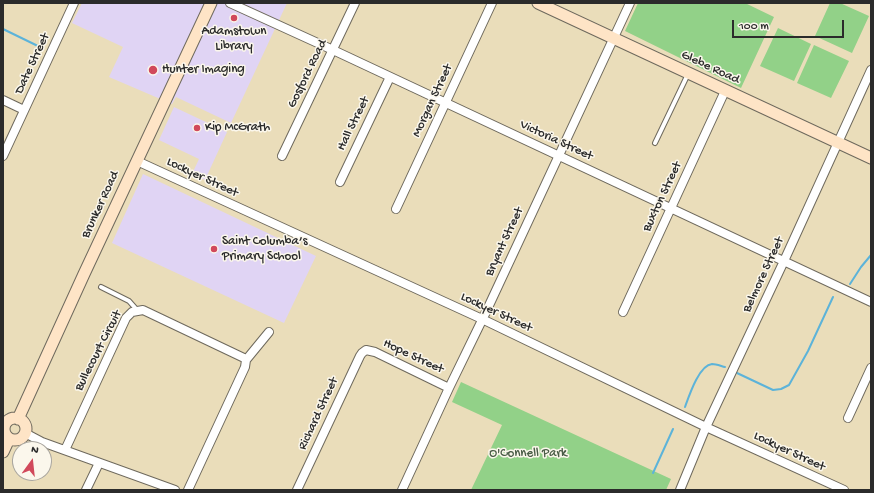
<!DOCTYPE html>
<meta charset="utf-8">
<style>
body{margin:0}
#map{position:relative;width:874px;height:493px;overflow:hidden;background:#eaddba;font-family:"Gochi Hand",sans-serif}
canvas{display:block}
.frame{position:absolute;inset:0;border:4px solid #2b2b2b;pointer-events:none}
.north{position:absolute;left:12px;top:441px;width:40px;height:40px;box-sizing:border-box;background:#fbf7ec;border:1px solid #a8a59f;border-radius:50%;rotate:15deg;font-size:11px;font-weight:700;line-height:16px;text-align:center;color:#2b2b2b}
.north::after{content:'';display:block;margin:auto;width:14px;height:18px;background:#d1495b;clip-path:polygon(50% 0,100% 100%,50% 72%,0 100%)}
.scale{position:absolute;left:732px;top:20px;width:112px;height:18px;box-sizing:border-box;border:2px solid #2b2b2b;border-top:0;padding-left:5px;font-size:12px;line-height:14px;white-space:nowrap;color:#2b2b2b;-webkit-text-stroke:3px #fbf7ec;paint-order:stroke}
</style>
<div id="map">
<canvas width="874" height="493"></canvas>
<div class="frame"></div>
<div class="north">N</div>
<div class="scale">100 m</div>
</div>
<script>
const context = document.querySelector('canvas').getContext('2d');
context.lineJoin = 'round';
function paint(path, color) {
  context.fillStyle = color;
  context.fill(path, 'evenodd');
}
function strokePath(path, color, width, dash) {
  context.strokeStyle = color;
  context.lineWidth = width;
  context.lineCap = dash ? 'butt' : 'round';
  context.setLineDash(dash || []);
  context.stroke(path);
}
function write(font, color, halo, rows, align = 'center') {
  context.font = font + ' "Gochi Hand",sans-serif';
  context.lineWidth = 3;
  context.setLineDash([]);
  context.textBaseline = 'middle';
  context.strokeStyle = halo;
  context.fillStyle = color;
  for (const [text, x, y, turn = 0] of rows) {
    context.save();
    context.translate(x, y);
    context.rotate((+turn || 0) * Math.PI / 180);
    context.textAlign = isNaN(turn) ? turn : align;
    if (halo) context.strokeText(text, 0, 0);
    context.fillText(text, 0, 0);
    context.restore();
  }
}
paint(new Path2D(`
 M 82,3 L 287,3 L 231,123 L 176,97 L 172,104 L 109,77 L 123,47 L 72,23 Z
 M 174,107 L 227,132 L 205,180 L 192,174 L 199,159 L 159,140 Z
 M 143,174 L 316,256 L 284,323 L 112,243 Z`), '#e0d4f4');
paint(new Path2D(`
 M 638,3 L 745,3 L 774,17 L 741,88 L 625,31 Z
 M 830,3 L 840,3 L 869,16 L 852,53 L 815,36 Z
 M 778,28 L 811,44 L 794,81 L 760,66 Z
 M 814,45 L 849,61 L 831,98 L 797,83 Z
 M 461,382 L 671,479 L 666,490 L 471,490 L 502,425 L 452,402 Z`), '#92d188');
strokePath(new Path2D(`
 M 3,29 L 42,48
 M 850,284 L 861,267 L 871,255
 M 737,373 L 773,390 L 781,389 L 789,385 L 808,351 L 833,297
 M 685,407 C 689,396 699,365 712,364 C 716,364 721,366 725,367
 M 653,473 L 673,429`), '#5cb3d9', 2);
const service = new Path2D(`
 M 655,143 L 688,74
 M 101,287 L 129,301 L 137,310`);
const minor = new Path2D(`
 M 230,3 L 333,50 L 871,302
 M 3,100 L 24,110
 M 3,156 L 74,3
 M 282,156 L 355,3
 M 137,161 L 482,319 L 706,427 L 844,490
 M 340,182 L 390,77
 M 396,209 L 492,3
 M 623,312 L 725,91
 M 246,360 L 269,332
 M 848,418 L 871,368
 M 3,423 L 5,424
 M 25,433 L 42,442 L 175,490
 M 65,450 L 126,318 L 132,312 L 143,310 L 244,358 L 246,360 L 245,367 L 188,490
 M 86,490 L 99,463
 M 297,490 L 360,356 L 362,353 L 366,350 L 375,352 L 449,388
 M 402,490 L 449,388 L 485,314 L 630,3
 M 680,490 L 706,427 L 784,261 L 871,70`);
const secondary = new Path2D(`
 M 538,3 L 871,158
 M4 429a11 11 0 1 1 22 0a11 11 0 1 1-22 0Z
 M 18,419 L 84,274 L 211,3
 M 3,452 L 9,439`);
strokePath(service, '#6e695d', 6);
strokePath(minor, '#6e695d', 10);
strokePath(secondary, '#6e695d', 13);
strokePath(service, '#fff', 4);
strokePath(minor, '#fff', 8);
strokePath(secondary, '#fee4c6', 11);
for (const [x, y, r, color] of [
 [234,18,4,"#d1495b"],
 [153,70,5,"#d1495b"],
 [197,128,4,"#d1495b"],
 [214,249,4,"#d1495b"]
]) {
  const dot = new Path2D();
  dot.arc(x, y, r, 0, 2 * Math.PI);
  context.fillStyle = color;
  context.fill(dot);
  strokePath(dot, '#fbf7ec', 1.5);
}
write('13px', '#2b2b2b', '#fbf7ec', [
 ["Adamstown",234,32,"center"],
 ["Library",234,47,"center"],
 ["Hunter Imaging",162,70],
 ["Kip McGrath",205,128],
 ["Saint Columba’s",222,242],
 ["Primary School",222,257]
], 'left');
write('13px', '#2b2b2b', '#fbf7ec', [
 ["Date Street",33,64,-65],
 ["Glebe Road",710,68,25],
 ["Gosford Road",308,74,-64],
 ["Morgan Street",433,101,-65],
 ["Hall Street",354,124,-64],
 ["Victoria Street",556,141,25],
 ["Lockyer Street",202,178,25],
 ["Buxton Street",663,197,-65],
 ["Brunker Road",101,205,-65],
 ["Bryant Street",505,242,-65],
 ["Belmore Street",764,275,-65],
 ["Lockyer Street",496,313,25],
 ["Bullecourt Circuit",99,351,-63],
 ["Hope Street",413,357,25],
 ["Richard Street",319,414,-65],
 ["Lockyer Street",789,452,25]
]);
write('13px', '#4a5d47', '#fbf7ec', [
 ["O'Connell Park",528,454]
]);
</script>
